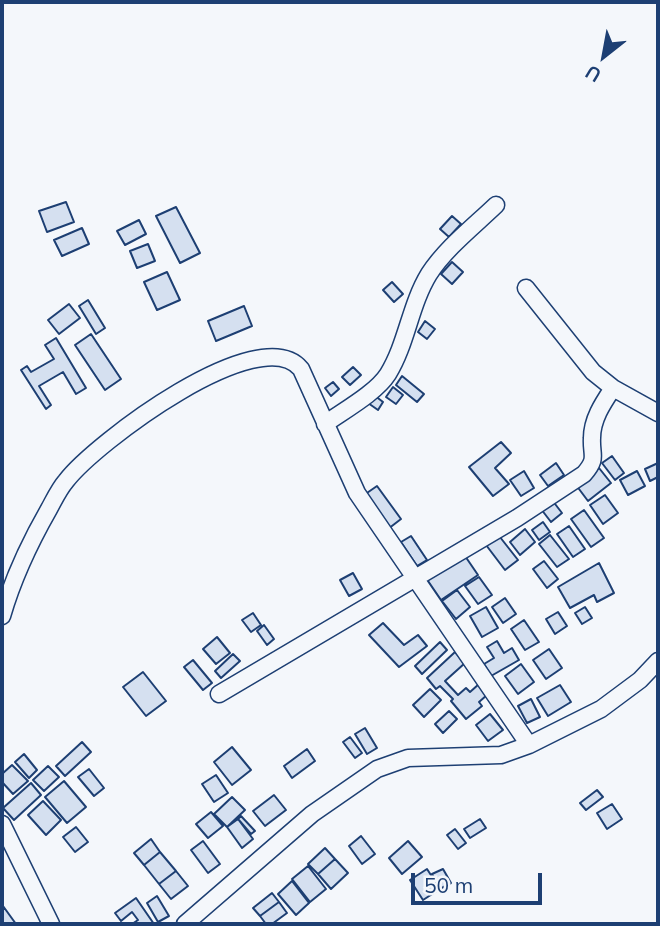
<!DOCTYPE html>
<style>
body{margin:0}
#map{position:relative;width:660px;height:926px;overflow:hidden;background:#f4f7fb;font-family:Mulish,sans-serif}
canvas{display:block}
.frame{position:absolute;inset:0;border:4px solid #1d3f73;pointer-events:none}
.north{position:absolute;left:569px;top:21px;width:70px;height:70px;-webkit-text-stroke:5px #f4f7fb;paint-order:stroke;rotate:211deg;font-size:19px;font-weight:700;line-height:28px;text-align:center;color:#1d3f73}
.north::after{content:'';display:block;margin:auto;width:24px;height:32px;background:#1d3f73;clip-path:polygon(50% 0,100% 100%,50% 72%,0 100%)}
.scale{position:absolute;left:411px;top:873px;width:131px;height:32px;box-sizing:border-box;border:4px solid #1d3f73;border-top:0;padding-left:9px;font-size:21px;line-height:24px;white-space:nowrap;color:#1d3f73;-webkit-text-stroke:5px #f4f7fb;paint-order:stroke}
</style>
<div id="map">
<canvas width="660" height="926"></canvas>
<div class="frame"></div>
<div class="north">U</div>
<div class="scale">50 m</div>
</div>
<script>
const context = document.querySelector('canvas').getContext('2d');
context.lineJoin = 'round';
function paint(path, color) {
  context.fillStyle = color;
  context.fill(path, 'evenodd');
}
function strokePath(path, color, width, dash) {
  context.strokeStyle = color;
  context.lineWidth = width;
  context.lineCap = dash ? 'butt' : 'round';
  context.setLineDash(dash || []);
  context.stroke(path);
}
const building = new Path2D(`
 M 66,202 L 74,222 L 47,232 L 39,211 Z
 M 176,207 L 200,253 L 180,263 L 156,216 Z
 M 452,216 L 461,224 L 449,237 L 440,229 Z
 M 139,220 L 146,234 L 125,245 L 117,231 Z
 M 82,228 L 89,244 L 62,256 L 54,240 Z
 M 148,244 L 155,261 L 137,268 L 130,251 Z
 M 452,262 L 463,272 L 452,284 L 441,274 Z
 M 167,272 L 180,300 L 157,310 L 144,282 Z
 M 392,282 L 403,294 L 394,302 L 383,290 Z
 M 88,300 L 105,328 L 96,334 L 79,306 Z
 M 69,304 L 80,318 L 59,334 L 48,320 Z
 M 244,306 L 252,326 L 216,341 L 208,321 Z
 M 425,321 L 435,329 L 427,339 L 418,332 Z
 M 91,334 L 121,379 L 105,390 L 75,345 Z
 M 56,338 L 86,388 L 76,394 L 63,372 L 39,386 L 51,405 L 46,409 L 21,370 L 27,366 L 31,372 L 54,359 L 45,345 Z
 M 353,367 L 361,375 L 350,385 L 342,377 Z
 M 402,376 L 424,394 L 417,402 L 396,385 Z
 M 333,382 L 339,389 L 331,396 L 325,388 Z
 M 393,387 L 403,395 L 396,404 L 386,397 Z
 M 374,395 L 383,402 L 378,410 L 368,403 Z
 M 501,442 L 511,453 L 495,468 L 509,484 L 493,496 L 469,467 Z
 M 612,456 L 624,473 L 615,480 L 602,463 Z
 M 556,463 L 564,475 L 548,486 L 540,475 Z
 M 658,463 L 658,477 L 650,481 L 645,469 Z
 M 599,468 L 611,483 L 588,501 L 576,485 Z
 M 524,471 L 534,488 L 521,496 L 510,480 Z
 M 637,471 L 645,486 L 628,495 L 620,480 Z
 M 377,486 L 401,519 L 388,529 L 364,495 Z
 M 605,495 L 618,513 L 603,524 L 590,505 Z
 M 552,500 L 562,513 L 551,522 L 541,509 Z
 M 584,510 L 604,538 L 591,547 L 571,519 Z
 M 543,522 L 550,532 L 539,540 L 532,530 Z
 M 569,526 L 585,549 L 573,557 L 557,534 Z
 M 525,529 L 535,542 L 520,555 L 510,542 Z
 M 496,532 L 518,560 L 505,570 L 483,541 Z
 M 550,535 L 569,559 L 557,567 L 539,544 Z
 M 411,536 L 427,560 L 417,566 L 401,542 Z
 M 463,553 L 478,575 L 441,600 L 426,578 Z
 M 544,561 L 558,579 L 547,588 L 533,569 Z
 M 599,563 L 614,593 L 597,602 L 594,595 L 570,608 L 558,587 Z
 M 353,573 L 362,589 L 349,596 L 340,580 Z
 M 479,577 L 492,595 L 478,604 L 465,586 Z
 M 457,590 L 470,607 L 456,619 L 442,601 Z
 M 505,598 L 516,614 L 503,623 L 492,607 Z
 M 486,607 L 498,628 L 482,637 L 470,616 Z
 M 585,607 L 592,618 L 582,624 L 575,613 Z
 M 558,612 L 567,626 L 555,634 L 546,619 Z
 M 253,613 L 261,625 L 251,632 L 242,620 Z
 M 524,620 L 539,642 L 525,650 L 511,629 Z
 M 383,623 L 404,645 L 418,635 L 427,646 L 399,667 L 369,635 Z
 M 264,625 L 274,639 L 267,645 L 257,631 Z
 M 217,637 L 230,653 L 216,664 L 203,649 Z
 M 497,641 L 504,653 L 512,648 L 519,660 L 491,676 L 484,664 L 494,658 L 487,647 Z
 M 440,642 L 447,650 L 422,674 L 415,666 Z
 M 549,649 L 562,668 L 546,679 L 533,660 Z
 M 455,652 L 465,663 L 445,681 L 458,695 L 466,688 L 470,692 L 479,684 L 487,695 L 479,702 L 482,706 L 466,719 L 451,701 L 453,699 L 440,686 L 436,689 L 427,678 Z
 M 233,654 L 240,661 L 221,678 L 215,671 Z
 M 193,660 L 212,683 L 203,690 L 184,667 Z
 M 521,664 L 534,682 L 518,694 L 505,676 Z
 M 143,672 L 166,701 L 146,716 L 123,687 Z
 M 560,685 L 571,702 L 548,716 L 537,698 Z
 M 430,689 L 441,700 L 424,717 L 413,705 Z
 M 531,699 L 540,717 L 527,723 L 518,706 Z
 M 449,711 L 457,719 L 443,733 L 435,724 Z
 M 490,714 L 503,730 L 488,741 L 476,725 Z
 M 365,728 L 377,748 L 367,754 L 355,734 Z
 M 350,737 L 362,753 L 355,758 L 343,742 Z
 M 82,742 L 91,752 L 65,776 L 56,766 Z
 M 232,747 L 251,770 L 232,785 L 214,762 Z
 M 307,749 L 315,761 L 292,778 L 284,766 Z
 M 24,754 L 37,770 L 29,778 L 15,762 Z
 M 12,765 L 28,781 L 13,794 L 2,782 L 2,774 Z
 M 48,766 L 59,777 L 44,791 L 33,780 Z
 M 89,769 L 104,788 L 94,796 L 78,777 Z
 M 216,775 L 228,793 L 214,802 L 202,784 Z
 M 64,781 L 86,807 L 67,823 L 45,797 Z
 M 31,783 L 41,795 L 14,820 L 3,808 Z
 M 597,790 L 603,797 L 586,810 L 580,803 Z
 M 274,795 L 286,810 L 265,826 L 253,811 Z
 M 232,797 L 245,810 L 227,827 L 214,814 Z
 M 43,801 L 61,820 L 46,835 L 28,815 Z
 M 612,804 L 622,819 L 607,829 L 597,813 Z
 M 211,812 L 223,826 L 208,838 L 196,824 Z
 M 241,816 L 255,831 L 251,834 L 238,819 Z
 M 238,819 L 253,839 L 242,848 L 227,827 Z
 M 480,819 L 486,828 L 470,838 L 464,829 Z
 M 76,827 L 88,842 L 75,852 L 63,837 Z
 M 455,829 L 466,843 L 458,849 L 447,835 Z
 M 361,836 L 375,854 L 362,864 L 349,846 Z
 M 151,839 L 160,852 L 144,865 L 134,853 Z
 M 203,841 L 220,864 L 208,873 L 191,850 Z
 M 408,841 L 422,857 L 402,874 L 389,858 Z
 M 325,848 L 335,859 L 318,874 L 308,864 Z
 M 160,852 L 176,871 L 159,884 L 144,865 Z
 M 335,859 L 348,873 L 331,889 L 318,874 Z
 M 308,866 L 326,889 L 310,902 L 292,879 Z
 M 427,869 L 440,889 L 423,900 L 410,880 Z
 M 443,869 L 451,883 L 440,889 L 432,874 Z
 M 176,871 L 188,886 L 171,899 L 159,884 Z
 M 292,881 L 309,903 L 296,915 L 278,894 Z
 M 272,893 L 279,902 L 260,916 L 253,908 Z
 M 157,896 L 169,916 L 158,922 L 147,903 Z
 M 136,898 L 154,924 L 132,924 L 138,920 L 132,912 L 121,921 L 115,913 Z
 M 279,902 L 287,913 L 272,924 L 266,924 L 260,916 Z
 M 3,906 L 16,924 L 3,924 Z`);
paint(building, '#d5e0f0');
strokePath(building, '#1d3f73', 2);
const minor = new Path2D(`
 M 526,288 L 593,372 L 613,388 L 658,413
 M 325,424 C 343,411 376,393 388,374 C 407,343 410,305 429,274 C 446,248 473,227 496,205
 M 2,616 C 13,578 29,544 49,509 C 54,500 59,489 66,481 C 95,443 260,319 301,369 L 357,493 L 529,745
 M 219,694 L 517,518 L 584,474 C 598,458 591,456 592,438 C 592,419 603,403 613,388
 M 2,824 L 51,924
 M 185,924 L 312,814 L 377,769 L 408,758 L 501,755 L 529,745 L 601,709 L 640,680 L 658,661`);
strokePath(minor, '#1d3f73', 19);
strokePath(minor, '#f4f7fb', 16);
</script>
